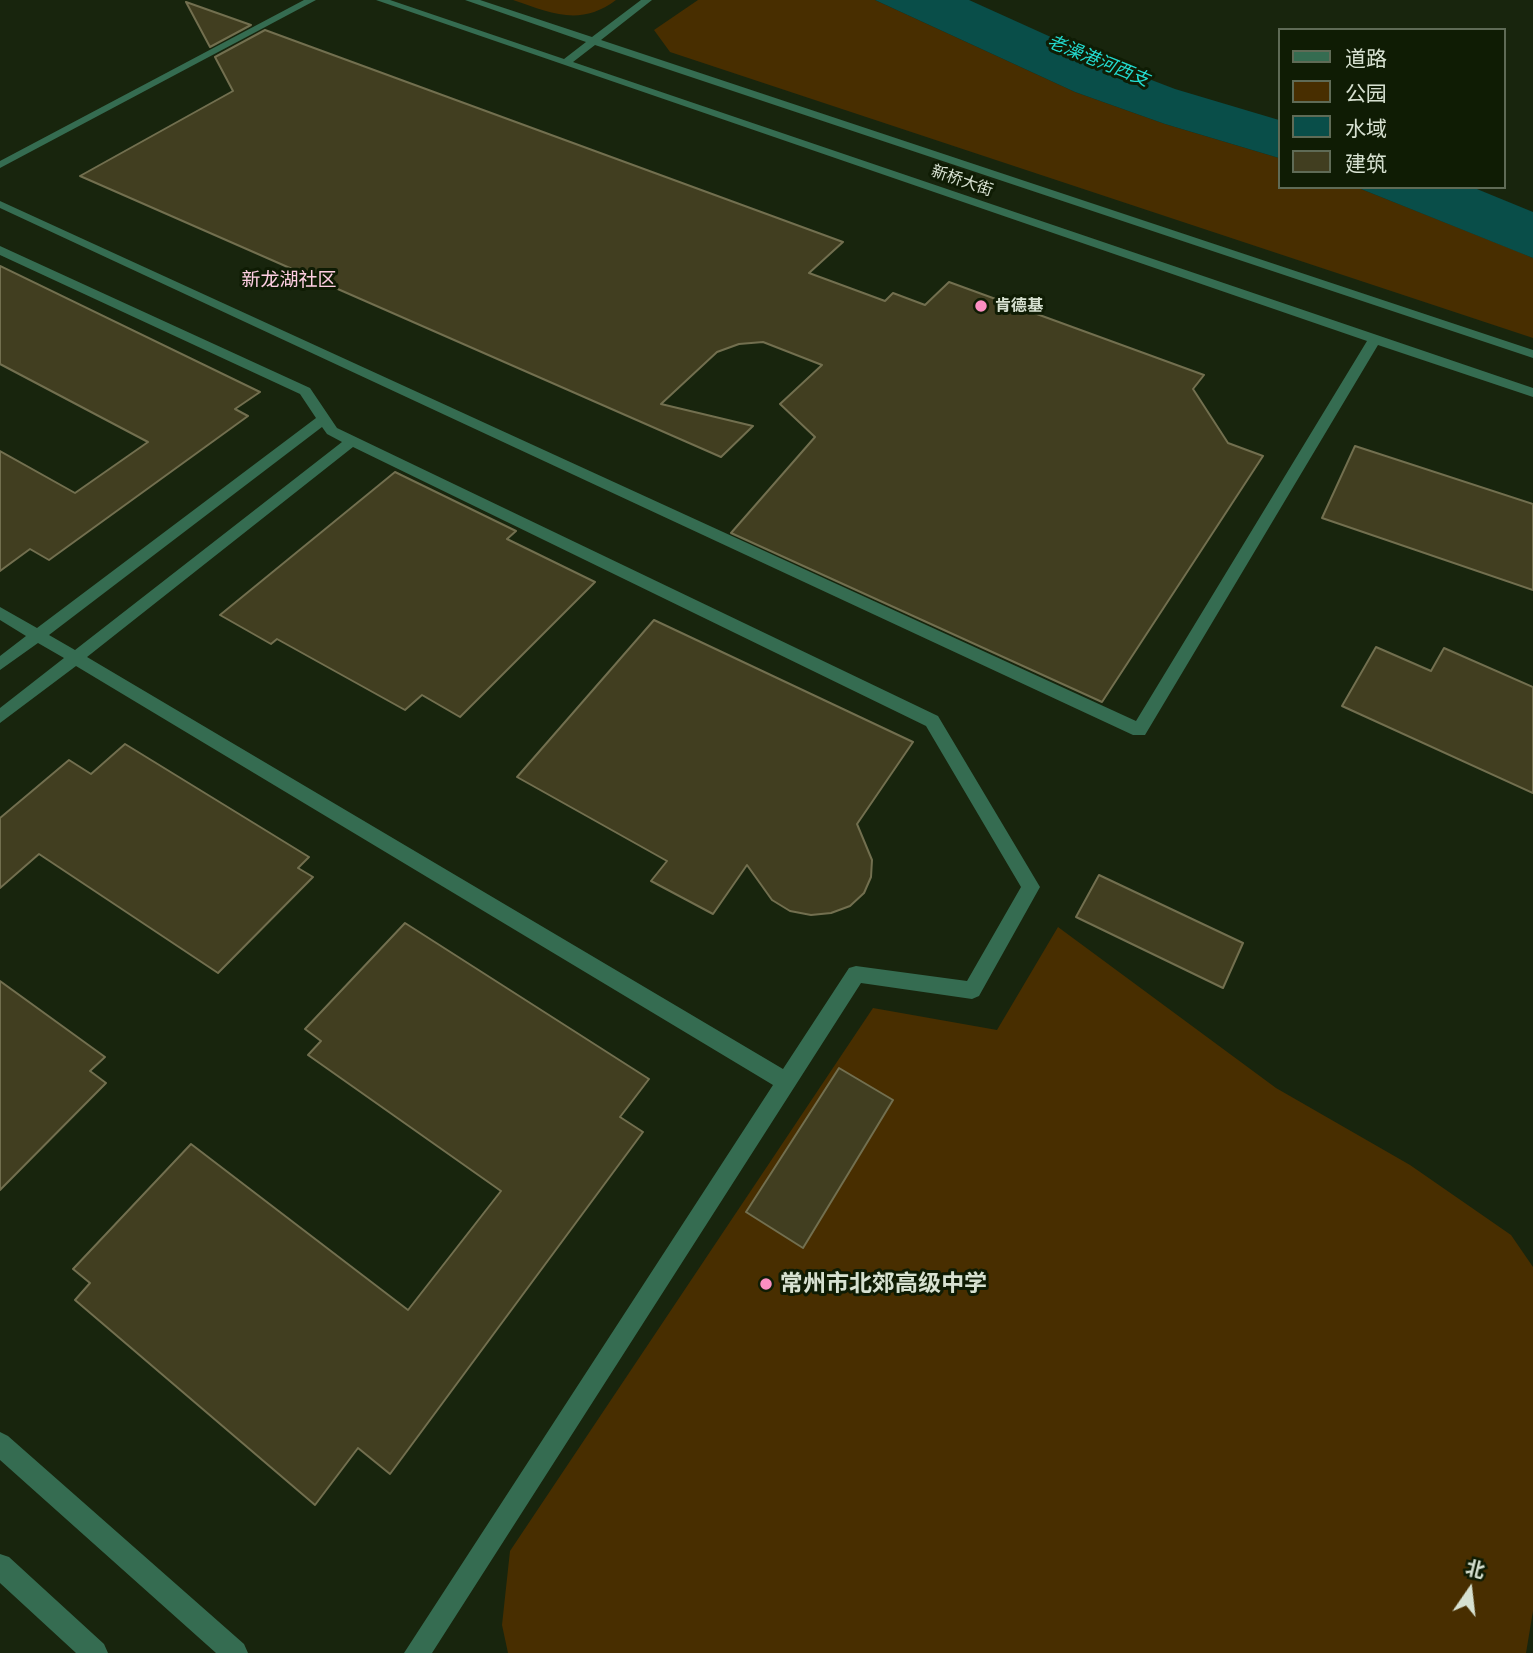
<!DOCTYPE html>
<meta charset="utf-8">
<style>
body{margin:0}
#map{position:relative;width:1533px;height:1653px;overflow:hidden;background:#18250d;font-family:Montserrat,"Noto Sans SC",sans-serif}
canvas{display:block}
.legend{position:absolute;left:1278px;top:28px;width:228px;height:161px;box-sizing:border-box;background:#0f1c04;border:2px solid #5f6b56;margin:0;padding:9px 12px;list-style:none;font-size:21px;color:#d7e1d1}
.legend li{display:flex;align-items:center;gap:14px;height:35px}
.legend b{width:35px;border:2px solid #5f6b56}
.north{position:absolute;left:1435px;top:1555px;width:70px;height:70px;-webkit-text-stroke:5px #0f1c04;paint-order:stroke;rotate:14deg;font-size:19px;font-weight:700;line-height:28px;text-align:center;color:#d7e1d1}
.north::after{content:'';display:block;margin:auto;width:24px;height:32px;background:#d7e1d1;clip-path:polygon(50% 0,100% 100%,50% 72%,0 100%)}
</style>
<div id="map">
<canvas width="1533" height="1653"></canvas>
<ul class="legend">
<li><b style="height:9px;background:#356c51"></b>道路</li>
<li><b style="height:19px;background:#482e00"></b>公园</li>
<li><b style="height:19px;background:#094e49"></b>水域</li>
<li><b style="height:19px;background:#413e20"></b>建筑</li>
</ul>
<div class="north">北</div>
</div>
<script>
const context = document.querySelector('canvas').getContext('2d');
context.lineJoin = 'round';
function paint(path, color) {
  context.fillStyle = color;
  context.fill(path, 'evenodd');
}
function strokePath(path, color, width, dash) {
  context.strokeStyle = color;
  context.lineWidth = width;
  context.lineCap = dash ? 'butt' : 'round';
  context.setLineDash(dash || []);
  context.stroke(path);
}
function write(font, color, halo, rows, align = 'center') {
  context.font = font + ' Montserrat,"Noto Sans SC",sans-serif';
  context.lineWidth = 6;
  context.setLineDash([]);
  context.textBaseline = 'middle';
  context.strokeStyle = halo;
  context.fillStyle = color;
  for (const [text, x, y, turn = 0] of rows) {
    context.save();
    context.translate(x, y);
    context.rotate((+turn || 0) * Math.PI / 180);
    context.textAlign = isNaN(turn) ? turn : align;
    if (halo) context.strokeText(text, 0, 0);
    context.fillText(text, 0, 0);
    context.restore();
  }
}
paint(new Path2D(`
 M 513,0 L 616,0 C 580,27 551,13 513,0 Z
 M 698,0 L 875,0 L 1075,92 L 1165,124 L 1279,158 L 1279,187 L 1356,187 L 1519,252 L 1533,258 L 1533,338 L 670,52 L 654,30 Z
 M 1058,927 L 1276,1088 L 1410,1165 L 1511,1235 L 1533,1267 L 1533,1611 L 1526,1653 L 508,1653 L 502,1625 L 510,1551 L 873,1008 L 997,1030 Z`), '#482e00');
paint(new Path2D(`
 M 875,0 L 969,0 L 1115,66 L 1175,89 L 1279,120 L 1279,158 L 1165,124 L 1075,92 Z
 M 1356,187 L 1472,187 L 1533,212 L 1533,258 Z`), '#094e49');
const building = new Path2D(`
 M 186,2 L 251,25 L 210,47 Z
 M 265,30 L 843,242 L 809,273 L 885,301 L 893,293 L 925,305 L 949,282 L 1204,375 L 1193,389 L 1228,443 L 1263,456 L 1102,702 L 731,533 L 815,437 L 780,404 L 822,365 L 763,342 L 739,344 L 717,352 L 661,404 L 753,426 L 721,457 L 80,176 L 233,91 L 215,57 Z
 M 0,266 L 260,392 L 235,409 L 248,416 L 49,560 L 30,549 L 0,571 L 0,451 L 75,493 L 148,442 L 0,364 Z
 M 1355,446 L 1533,504 L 1533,590 L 1322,518 Z
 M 395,472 L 516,531 L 507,539 L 595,582 L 460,717 L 422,695 L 405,710 L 277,639 L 271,644 L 220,615 Z
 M 654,620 L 913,742 L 857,824 L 872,860 L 871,877 L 864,893 L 850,906 L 831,913 L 811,915 L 790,911 L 772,900 L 747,865 L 713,914 L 651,881 L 667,861 L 517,777 Z
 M 1376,647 L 1431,671 L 1444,648 L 1533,687 L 1533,793 L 1342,706 Z
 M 125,744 L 309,857 L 298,868 L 313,877 L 218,973 L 39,854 L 0,888 L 0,818 L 69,760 L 91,774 Z
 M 1099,875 L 1243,943 L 1223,988 L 1076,917 Z
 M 405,923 L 649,1079 L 620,1117 L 643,1132 L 390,1474 L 358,1448 L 315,1505 L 75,1300 L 90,1283 L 73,1269 L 191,1144 L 408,1310 L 501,1191 L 308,1055 L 321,1041 L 305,1029 Z
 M 0,981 L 105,1057 L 90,1071 L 106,1083 L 0,1190 Z
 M 839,1068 L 893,1100 L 803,1248 L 746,1212 Z`);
paint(building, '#413e20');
strokePath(building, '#726f4f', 2);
paint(new Path2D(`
 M 304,0 L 316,0 L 0,168 L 0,161 Z
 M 376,0 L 390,0 L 564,59 L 586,42 L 465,0 L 480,0 L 592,37 L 641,0 L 652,0 L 601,40 L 1533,350 L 1533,358 L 595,45 L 573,62 L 1533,388 L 1533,397 L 1378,345 L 1145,735 L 1133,735 L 0,208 L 0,201 L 1136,721 L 1367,341 Z
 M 0,246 L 310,388 L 337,428 L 938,716 L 1040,887 L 979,996 L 972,999 L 861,983 L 432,1653 L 404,1653 L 773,1085 L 76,666 L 0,723 L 0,708 L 64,658 L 38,643 L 0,670 L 0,656 L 26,636 L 0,620 L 0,607 L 37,628 L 316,418 L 300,394 L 0,255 ZM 322,427 L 327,434 L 342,442 L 75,650 L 49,635 ZM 353,447 L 926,726 L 1021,887 L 967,981 L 856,966 L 849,968 L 783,1069 L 87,657 Z
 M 0,1432 L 8,1436 L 244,1644 L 248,1653 L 216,1653 L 0,1460 Z
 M 0,1554 L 9,1557 L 104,1644 L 108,1653 L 76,1653 L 0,1583 Z`), '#356c51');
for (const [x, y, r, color] of [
 [981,306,7,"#fc8fc2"],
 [766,1284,7,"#fc8fc2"]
]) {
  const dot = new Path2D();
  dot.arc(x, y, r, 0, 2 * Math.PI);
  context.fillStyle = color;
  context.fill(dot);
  strokePath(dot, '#0f1c04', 2.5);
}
write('16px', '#d7e1d1', '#0f1c04', [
 ["新桥大街",962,181,19]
]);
write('bold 16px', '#d7e1d1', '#0f1c04', [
 ["肯德基",995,306]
], 'left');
write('italic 18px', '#23dbd0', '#0f1c04', [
 ["老澡港河西支",1098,61,22]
]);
write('19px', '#fecee2', '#0f1c04', [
 ["新龙湖社区",289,280]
]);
write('bold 23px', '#d7e1d1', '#0f1c04', [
 ["常州市北郊高级中学",780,1284]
], 'left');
</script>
